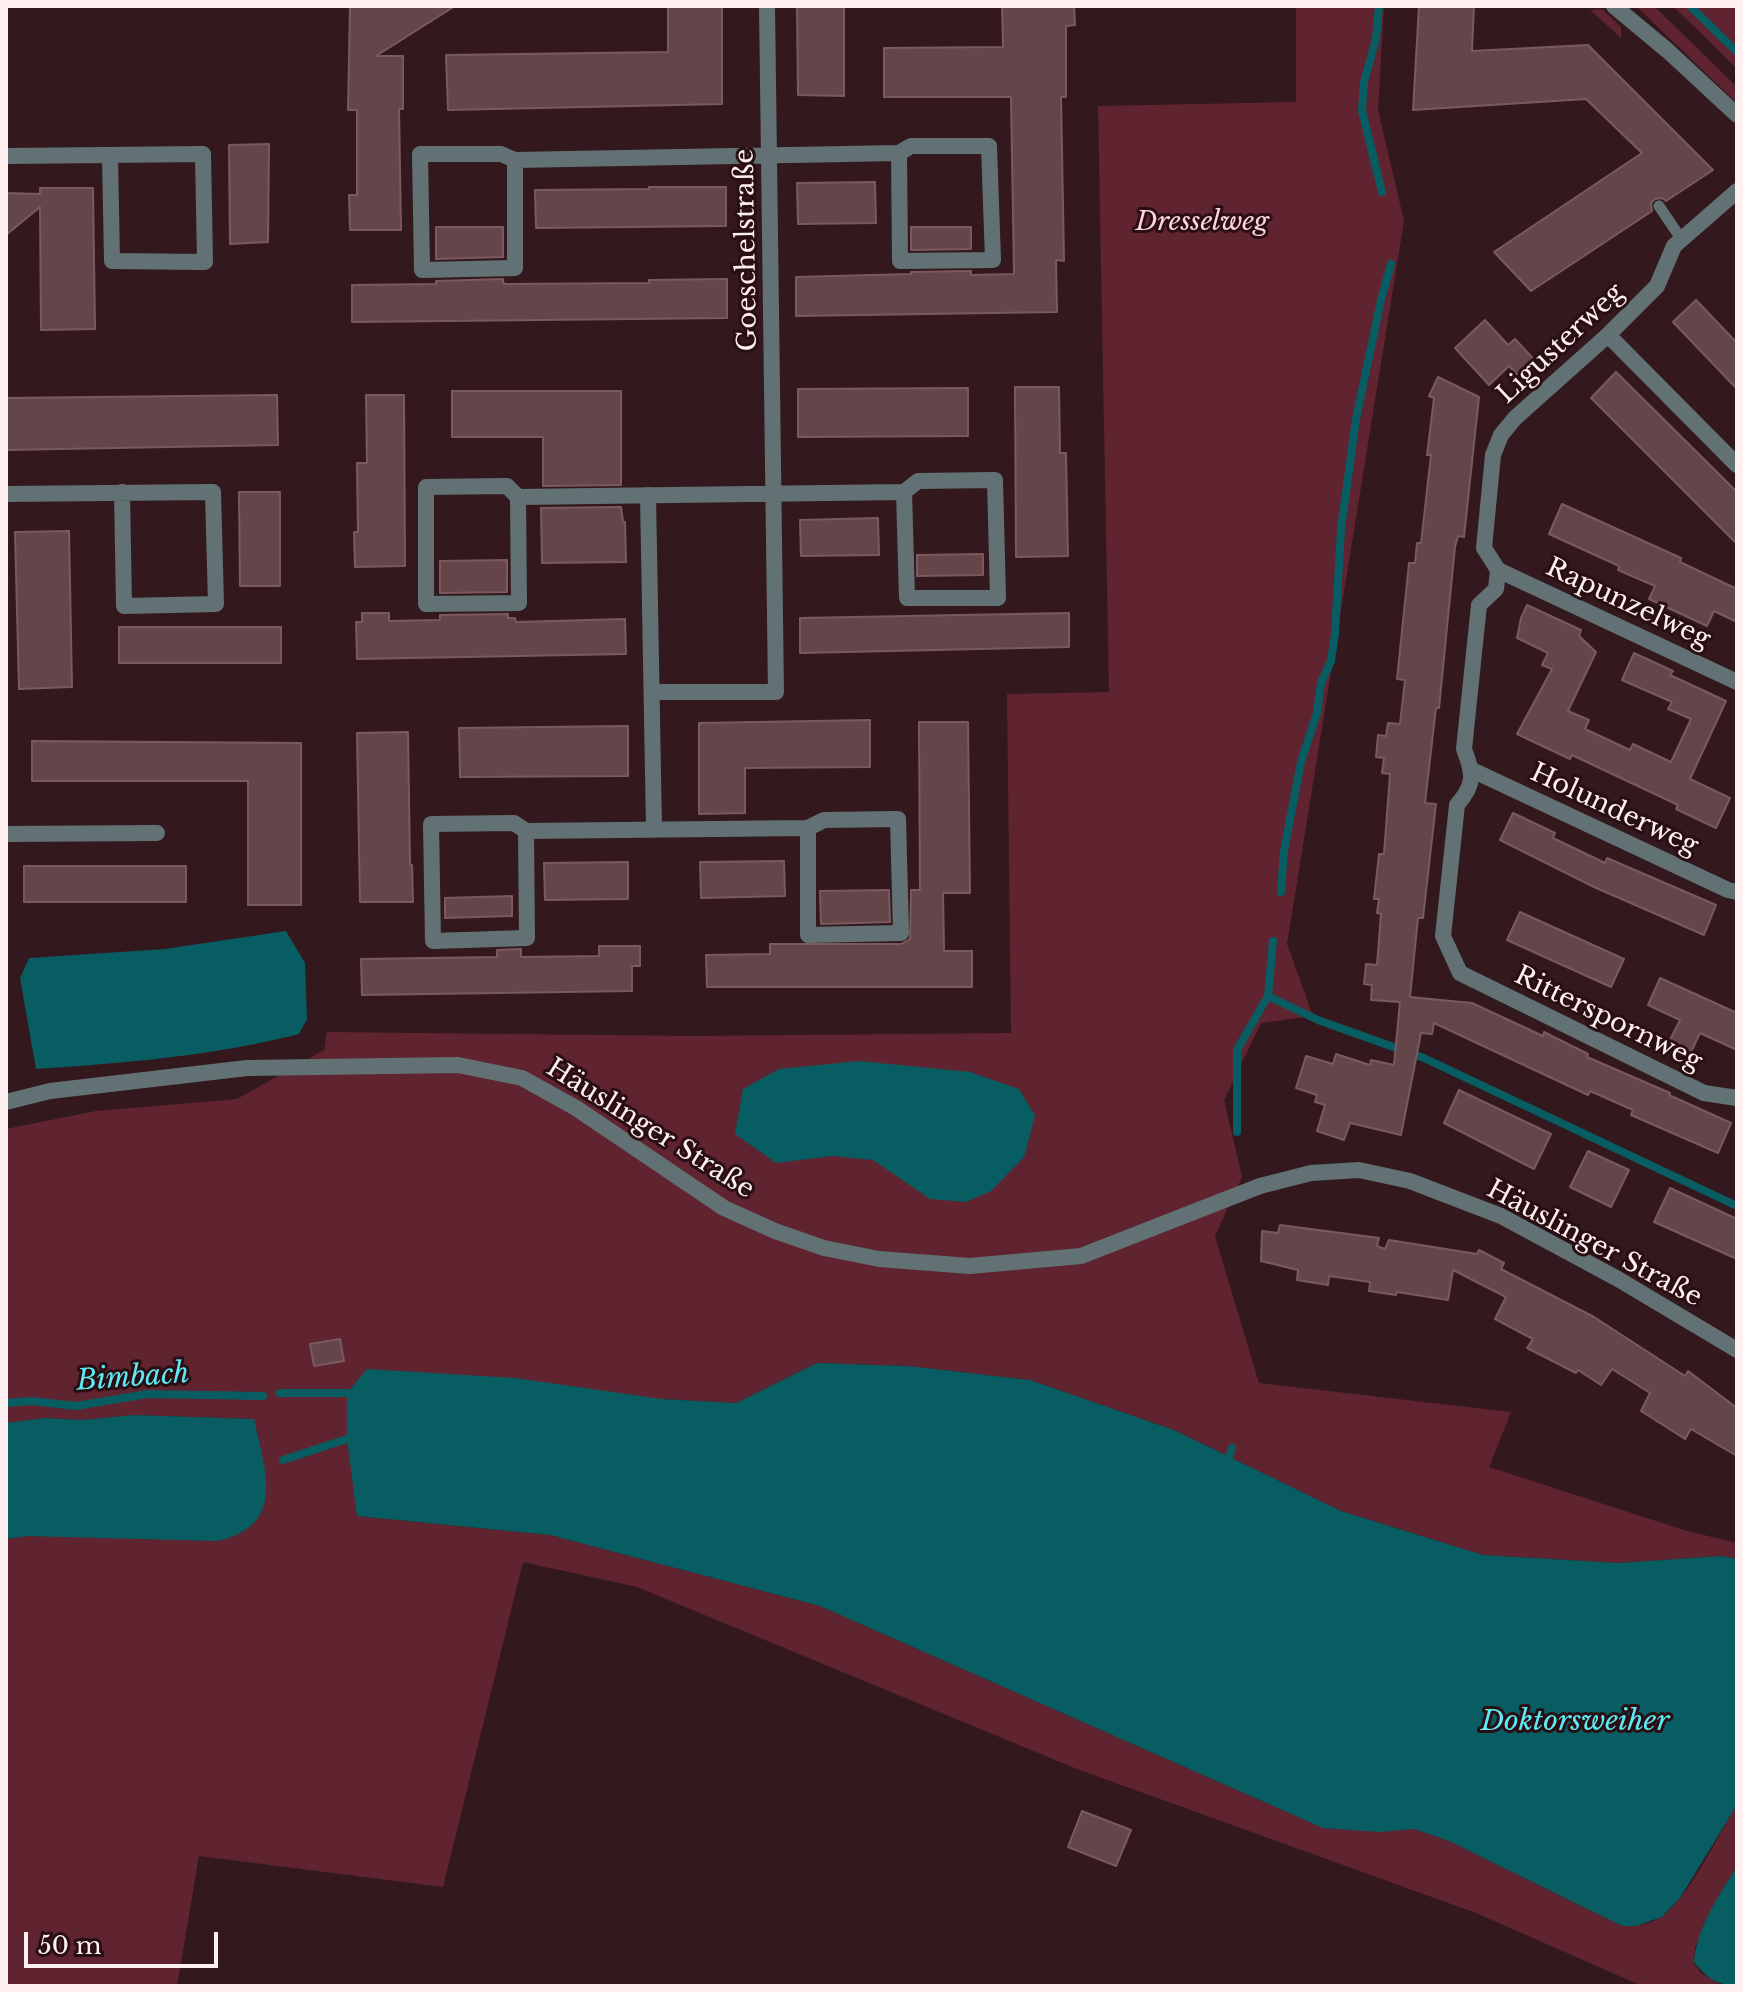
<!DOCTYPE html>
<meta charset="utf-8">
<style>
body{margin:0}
#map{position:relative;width:1743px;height:1992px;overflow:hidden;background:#33191d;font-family:"Libre Baskerville",serif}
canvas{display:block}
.frame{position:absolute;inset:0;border:8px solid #feeff0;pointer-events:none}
.scale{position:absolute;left:24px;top:1932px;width:194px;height:36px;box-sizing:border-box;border:4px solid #feeff0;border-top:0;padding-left:10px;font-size:24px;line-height:28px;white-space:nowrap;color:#feeff0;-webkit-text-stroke:6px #290f14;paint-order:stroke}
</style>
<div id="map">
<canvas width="1743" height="1992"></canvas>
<div class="frame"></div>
<div class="scale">50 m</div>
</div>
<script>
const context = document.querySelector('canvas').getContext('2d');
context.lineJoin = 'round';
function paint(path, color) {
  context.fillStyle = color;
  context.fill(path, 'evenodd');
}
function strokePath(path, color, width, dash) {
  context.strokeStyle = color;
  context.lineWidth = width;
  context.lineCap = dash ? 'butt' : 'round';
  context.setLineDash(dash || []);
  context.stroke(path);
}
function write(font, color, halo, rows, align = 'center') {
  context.font = font + ' "Libre Baskerville",serif';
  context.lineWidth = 6;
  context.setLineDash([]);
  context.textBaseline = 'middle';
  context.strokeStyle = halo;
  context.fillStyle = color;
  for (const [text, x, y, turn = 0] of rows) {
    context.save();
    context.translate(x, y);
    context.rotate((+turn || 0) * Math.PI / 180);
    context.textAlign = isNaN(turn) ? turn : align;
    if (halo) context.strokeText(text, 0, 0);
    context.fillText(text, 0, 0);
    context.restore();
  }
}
paint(new Path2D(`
 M 1296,6 L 1384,6 L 1378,110 L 1404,221 L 1287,944 L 1313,1016 L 1261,1023 L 1224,1100 L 1242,1177 L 1215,1236 L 1259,1383 L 1511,1412 L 1489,1467 L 1687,1531 L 1737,1543 L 1737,1559 L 1721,1556 L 1619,1563 L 1483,1555 L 1341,1511 L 1174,1430 L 1030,1380 L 908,1366 L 817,1363 L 736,1403 L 662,1399 L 357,1516 L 550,1535 L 820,1606 L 1323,1828 L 1379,1831 L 1414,1829 L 1449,1841 L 1622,1926 C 1636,1926 1653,1924 1664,1915 C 1689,1896 1719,1834 1737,1805 L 1737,1867 L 1724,1887 L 1695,1947 L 1694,1963 L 1701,1973 L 1723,1986 L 1642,1986 L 1476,1913 L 1077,1769 L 637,1587 L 523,1562 L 443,1887 L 199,1856 L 177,1986 L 6,1986 L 6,1539 L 26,1536 L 253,1419 L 134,1415 L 82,1420 L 45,1418 L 6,1423 L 6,1129 L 96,1111 L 237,1099 L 324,1050 L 327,1032 L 692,1036 L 1011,1033 L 1007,694 L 1109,692 L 1098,106 L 1296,102 Z
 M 1636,6 L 1654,6 L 1737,87 L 1737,103 Z
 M 1673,6 L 1737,6 L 1737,69 Z
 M 1602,9 L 1621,27 L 1621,38 L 1590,10 Z`), '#5f2430');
paint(new Path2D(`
 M 286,931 L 305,963 L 307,1019 L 299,1034 C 212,1056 125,1063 36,1069 L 20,978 L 29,958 L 165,949 Z
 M 859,1061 L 970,1072 L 1019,1089 L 1035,1116 L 1024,1157 L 991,1191 L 966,1202 L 930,1199 L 873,1160 L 832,1156 L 776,1163 L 735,1134 L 743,1089 L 779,1069 Z
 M 817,1363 L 908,1366 L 1030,1380 L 1174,1430 L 1341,1511 L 1483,1555 L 1619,1563 L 1721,1556 L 1737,1559 L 1737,1805 L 1680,1898 L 1662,1917 L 1636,1926 L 1622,1926 L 1449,1841 L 1414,1829 L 1379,1832 L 1323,1828 L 820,1606 L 550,1535 L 357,1516 L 347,1439 L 347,1393 L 367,1369 L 515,1378 L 662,1399 L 736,1403 Z
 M 134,1415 L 254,1419 C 265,1471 287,1525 218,1541 L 27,1536 L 6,1539 L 6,1423 L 45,1418 L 82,1420 Z
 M 1737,1867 L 1737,1986 C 1718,1986 1705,1977 1694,1962 C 1696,1930 1719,1894 1737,1867 Z`), '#085d62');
strokePath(new Path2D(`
 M 1379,6 L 1376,39 L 1364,82 L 1362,111 L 1382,192
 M 1690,6 L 1737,52
 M 1281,892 L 1284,851 L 1301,762 L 1317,713 L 1321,683 L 1331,661 L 1335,634 L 1341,529 L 1356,419 L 1381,300 L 1391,264
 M 1268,996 L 1318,1020 L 1424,1058 L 1737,1206
 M 1237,1132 L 1237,1050 L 1268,996 L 1273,941
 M 280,1393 L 347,1393
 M 6,1403 L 32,1401 L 76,1406 L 147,1394 L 263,1396
 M 1229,1457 L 1232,1448
 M 283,1460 L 347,1439`), '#085d62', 8);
const building = new Path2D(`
 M 350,6 L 455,6 L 376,56 L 403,56 L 403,109 L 399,109 L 401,230 L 350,230 L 349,195 L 357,195 L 357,110 L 348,110 Z
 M 668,6 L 722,6 L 722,104 L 448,110 L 446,55 L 668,52 Z
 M 797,6 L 844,6 L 844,96 L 798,95 Z
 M 1002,6 L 1074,6 L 1075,25 L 1066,26 L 1066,97 L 1061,97 L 1064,261 L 1056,260 L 1057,312 L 796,316 L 796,277 L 911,274 L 911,272 L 971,271 L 971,275 L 1014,274 L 1011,97 L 884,97 L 884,48 L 1003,47 Z
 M 1419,6 L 1474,6 L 1472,51 L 1588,45 L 1713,170 L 1666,201 L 1662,198 L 1655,199 L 1651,203 L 1652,211 L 1531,291 L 1494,252 L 1642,153 L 1586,99 L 1413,110 Z
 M 269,144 L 268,242 L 230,244 L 229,145 Z
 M 875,182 L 876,223 L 798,224 L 797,183 Z
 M 649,187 L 726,187 L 726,226 L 536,228 L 535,190 L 649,189 Z
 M 40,188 L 93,188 L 95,329 L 41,330 L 40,207 L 6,235 L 6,193 L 40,194 Z
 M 436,227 L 503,227 L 503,257 L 436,259 Z
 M 911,227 L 971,227 L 971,249 L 911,250 Z
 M 503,279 L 503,283 L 506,284 L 649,283 L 649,280 L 727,279 L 727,318 L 352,322 L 352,285 L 436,284 L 436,281 Z
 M 1696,300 L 1737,343 L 1737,389 L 1673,322 Z
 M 1485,320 L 1508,345 L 1515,339 L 1538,364 L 1521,379 L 1509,366 L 1489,385 L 1455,348 Z
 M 1616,372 L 1737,492 L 1737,544 L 1591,398 Z
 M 1438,377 L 1479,397 L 1464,537 L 1458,536 L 1455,547 L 1439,708 L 1436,708 L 1425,803 L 1436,804 L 1423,918 L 1418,918 L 1410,997 L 1472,1003 L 1543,1036 L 1544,1032 L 1588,1054 L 1587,1057 L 1670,1093 L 1669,1095 L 1731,1123 L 1718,1153 L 1631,1115 L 1633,1110 L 1590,1091 L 1588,1095 L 1434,1023 L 1432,1034 L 1421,1033 L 1401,1135 L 1350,1123 L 1344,1140 L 1317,1131 L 1325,1105 L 1315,1102 L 1317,1095 L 1296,1088 L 1306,1056 L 1333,1064 L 1336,1054 L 1370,1065 L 1371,1060 L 1394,1065 L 1400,1002 L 1371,1000 L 1372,985 L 1364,984 L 1366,964 L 1377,965 L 1381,914 L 1377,913 L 1379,899 L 1374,899 L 1379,854 L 1384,854 L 1390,774 L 1382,773 L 1384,758 L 1376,757 L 1378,735 L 1386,736 L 1388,723 L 1400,724 L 1405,680 L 1397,679 L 1409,563 L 1415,563 L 1417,543 L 1421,543 L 1431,455 L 1427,455 L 1434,398 L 1429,396 Z
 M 1015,387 L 1059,387 L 1060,453 L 1066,453 L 1068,556 L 1016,557 Z
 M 968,388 L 968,436 L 798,437 L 798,389 Z
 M 452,391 L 621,391 L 621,485 L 543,486 L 543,437 L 452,437 Z
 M 277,395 L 278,445 L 6,450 L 6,398 Z
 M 366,395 L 404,395 L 405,566 L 355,567 L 354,532 L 358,532 L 357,463 L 367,463 Z
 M 239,492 L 280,492 L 280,586 L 240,586 Z
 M 1562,504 L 1681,558 L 1680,562 L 1737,589 L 1737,622 L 1714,611 L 1707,626 L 1649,599 L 1655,586 L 1618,570 L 1619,566 L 1549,534 Z
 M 621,507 L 623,522 L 625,522 L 626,562 L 542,563 L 541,508 Z
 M 878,518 L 879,555 L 801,556 L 800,520 Z
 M 69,531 L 72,687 L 19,689 L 15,532 Z
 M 983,554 L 983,575 L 917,576 L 917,555 Z
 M 507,560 L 507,592 L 440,593 L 440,561 Z
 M 1527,605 L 1581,630 L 1579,636 L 1596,652 L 1568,711 L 1589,720 L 1585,729 L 1630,750 L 1633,744 L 1671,762 L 1691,719 L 1668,709 L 1672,702 L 1622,680 L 1634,653 L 1673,671 L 1670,675 L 1726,701 L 1690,779 L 1730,798 L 1716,828 L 1676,809 L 1678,805 L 1572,755 L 1570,759 L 1517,734 L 1552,669 L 1542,665 L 1548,653 L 1517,638 L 1521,618 Z
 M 362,613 L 389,613 L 389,621 L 440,620 L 440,615 L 508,614 L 508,618 L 515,618 L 516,622 L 625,619 L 626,654 L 357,659 L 356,622 L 362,622 Z
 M 1069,613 L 1069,647 L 800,653 L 800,618 Z
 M 119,627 L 281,627 L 281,663 L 119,663 Z
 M 870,720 L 870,767 L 745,768 L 745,813 L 699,814 L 699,723 Z
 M 919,722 L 968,722 L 970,893 L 943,893 L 944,951 L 972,951 L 972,987 L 707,987 L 706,955 L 770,954 L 770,944 L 901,944 L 910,939 L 911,890 L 920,890 Z
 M 628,726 L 628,776 L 460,777 L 459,728 Z
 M 408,732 L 410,865 L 412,865 L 413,902 L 360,902 L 357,733 Z
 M 32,741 L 301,743 L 301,905 L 248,905 L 248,781 L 32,781 Z
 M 1513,813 L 1555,833 L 1553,838 L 1605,863 L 1607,858 L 1716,905 L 1704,935 L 1594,887 L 1500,840 Z
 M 784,861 L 785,896 L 701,898 L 700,862 Z
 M 628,862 L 628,899 L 545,900 L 544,863 Z
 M 24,866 L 186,866 L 186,902 L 24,902 Z
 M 889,890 L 890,922 L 821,924 L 820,891 Z
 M 512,896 L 512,916 L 445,918 L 445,898 Z
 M 1520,912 L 1624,959 L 1611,987 L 1507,940 Z
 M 599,946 L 640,946 L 640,966 L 632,966 L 632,991 L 362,995 L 361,959 L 497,957 L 497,950 L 521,949 L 521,957 L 599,956 Z
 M 1660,978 L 1737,1013 L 1737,1050 L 1700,1033 L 1691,1052 L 1669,1042 L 1680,1020 L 1648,1005 Z
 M 1459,1090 L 1551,1134 L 1534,1169 L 1444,1123 Z
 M 1588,1151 L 1629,1170 L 1611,1207 L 1570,1187 Z
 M 1670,1188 L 1737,1219 L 1737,1259 L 1654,1222 Z
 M 1280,1225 L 1379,1238 L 1377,1246 L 1385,1249 L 1389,1240 L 1477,1254 L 1479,1250 L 1504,1263 L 1501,1269 L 1594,1317 L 1685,1376 L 1688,1371 L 1737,1408 L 1737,1456 L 1691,1429 L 1685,1439 L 1641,1411 L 1650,1393 L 1612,1369 L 1601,1385 L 1578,1370 L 1576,1373 L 1527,1348 L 1533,1339 L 1495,1319 L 1506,1297 L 1453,1270 L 1448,1300 L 1397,1292 L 1396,1295 L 1369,1291 L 1370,1282 L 1329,1276 L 1328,1285 L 1297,1280 L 1298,1270 L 1261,1261 L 1262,1231 L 1278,1233 Z
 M 340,1339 L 344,1361 L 314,1366 L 310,1344 Z
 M 1082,1811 L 1131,1830 L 1116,1866 L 1068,1847 Z`);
paint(building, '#644549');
strokePath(building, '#7a5a5e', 2);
strokePath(new Path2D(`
 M 1659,206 L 1682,240`), '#627274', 11);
strokePath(new Path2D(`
 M 1614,6 L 1668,51 L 1737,115
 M 6,156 L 203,154 L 205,262 L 112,261 L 110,155
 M 515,160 L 515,268 L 422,270 L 420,154 L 501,154 L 515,160 L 899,153 L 911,146 L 989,146 L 993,260 L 900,261 L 899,153
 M 1737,191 L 1674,246 L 1657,286 L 1608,335 L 1515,418 L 1501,435 L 1493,455 L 1484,548 L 1498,570 L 1496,589 L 1479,605 L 1464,749 C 1474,775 1475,784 1457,805 L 1443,936 L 1460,973 L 1704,1093 L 1737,1098
 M 1608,335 L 1737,465
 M 6,494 L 213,492 L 216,604 L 124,606 L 122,492
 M 648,495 L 654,829
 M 518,497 L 519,603 L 426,604 L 426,487 L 507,486 L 518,497 L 904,492 L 918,481 L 995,480 L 998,598 L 907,598 L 904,492
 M 1498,570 L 1737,682
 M 652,692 L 776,692 L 767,6
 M 1472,770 L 1728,890 L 1737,892
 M 526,831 L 527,938 L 433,941 L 431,824 L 514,823 L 526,831 L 808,828 L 824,820 L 898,819 L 901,933 L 808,935 L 808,828
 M 6,834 L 157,833
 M 6,1102 L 50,1091 L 247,1068 L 458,1065 L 522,1078 L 576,1108 L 724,1208 L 775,1231 L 824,1248 L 879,1259 L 970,1266 L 1081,1256 L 1260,1186 L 1311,1173 L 1359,1170 L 1410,1181 L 1501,1216 L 1618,1279 L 1737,1350`), '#627274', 16);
write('italic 26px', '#ffd5da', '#290f14', [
 ["Dresselweg",1202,223]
]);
write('26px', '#feeff0', '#290f14', [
 ["Goeschelstraße",747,250,-91],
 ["Ligusterweg",1561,344,-43],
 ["Rapunzelweg",1628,604,25],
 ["Holunderweg",1614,810,25],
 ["Ritterspornweg",1608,1019,26],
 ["Häuslinger Straße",650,1129,32],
 ["Häuslinger Straße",1594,1244,28]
]);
write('italic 28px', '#5ee9f3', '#290f14', [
 ["Bimbach",133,1378,-4],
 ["Doktorsweiher",1575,1722]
]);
</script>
